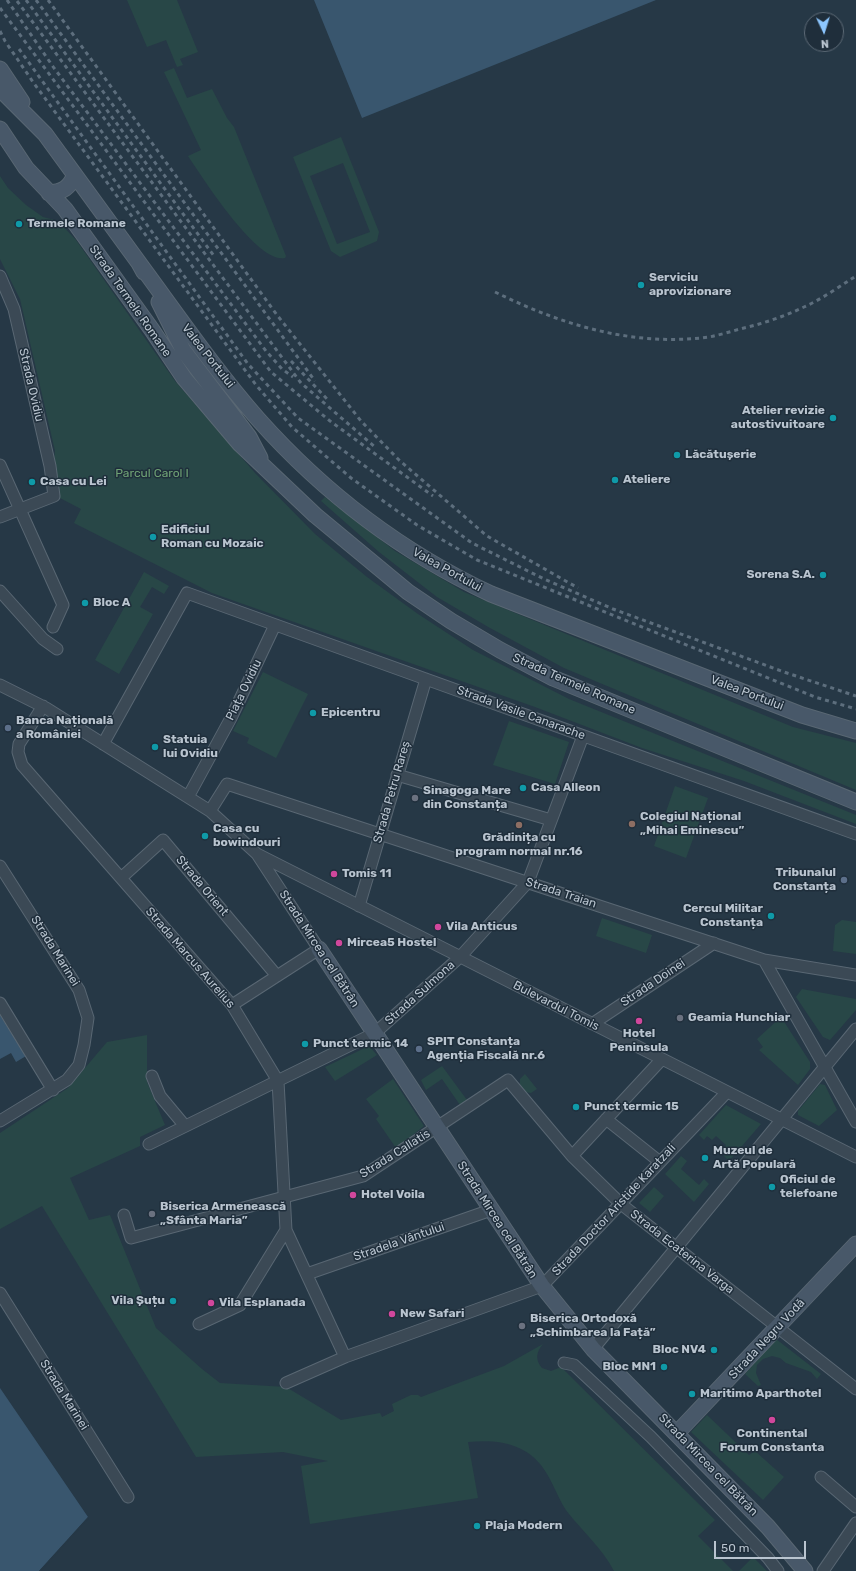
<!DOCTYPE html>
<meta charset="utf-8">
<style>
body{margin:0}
#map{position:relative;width:856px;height:1571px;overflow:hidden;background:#263846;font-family:Rubik,sans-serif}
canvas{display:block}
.north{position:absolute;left:804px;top:12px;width:40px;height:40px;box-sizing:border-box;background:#1f2e3b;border:1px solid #5d6a76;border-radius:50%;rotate:176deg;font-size:11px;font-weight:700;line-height:16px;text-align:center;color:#b9c4cf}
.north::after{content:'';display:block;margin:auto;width:14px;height:18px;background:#8dc7ff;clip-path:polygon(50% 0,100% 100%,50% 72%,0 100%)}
.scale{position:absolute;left:714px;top:1541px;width:92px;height:18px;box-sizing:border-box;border:2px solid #b9c4cf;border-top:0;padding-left:5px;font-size:12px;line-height:14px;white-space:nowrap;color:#b9c4cf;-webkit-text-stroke:3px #1f2e3b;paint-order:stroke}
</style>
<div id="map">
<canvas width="856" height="1571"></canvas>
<div class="north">N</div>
<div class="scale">50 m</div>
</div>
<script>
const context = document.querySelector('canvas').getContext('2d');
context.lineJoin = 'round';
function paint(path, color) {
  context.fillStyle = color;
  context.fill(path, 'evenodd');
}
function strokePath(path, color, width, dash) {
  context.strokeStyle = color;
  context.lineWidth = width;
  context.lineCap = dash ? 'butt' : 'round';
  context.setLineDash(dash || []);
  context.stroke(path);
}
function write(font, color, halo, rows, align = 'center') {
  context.font = font + ' Rubik,sans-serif';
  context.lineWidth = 3;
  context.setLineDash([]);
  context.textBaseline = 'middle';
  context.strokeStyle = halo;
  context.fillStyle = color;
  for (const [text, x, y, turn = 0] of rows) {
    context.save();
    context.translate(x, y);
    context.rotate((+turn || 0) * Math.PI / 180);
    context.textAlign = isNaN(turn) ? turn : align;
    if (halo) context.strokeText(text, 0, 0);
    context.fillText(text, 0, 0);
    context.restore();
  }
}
paint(new Path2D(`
 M 127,0 L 177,0 L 198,52 L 180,59 L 183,65 L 177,67 L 166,40 L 147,47 Z
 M 174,68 L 187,98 L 212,89 L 227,118 L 234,127 L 286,256 L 285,258 C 257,264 203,178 188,156 L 201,150 L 164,72 Z
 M 341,137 L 379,232 L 377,241 L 340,257 L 331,251 L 293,157 ZM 343,163 L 370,232 L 337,244 L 310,176 Z
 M 0,176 L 8,188 L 26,205 L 43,217 L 58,221 L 76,240 L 175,381 L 255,473 L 315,534 L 367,577 L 418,614 L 473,650 L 569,699 L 856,815 L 856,824 L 744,781 L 642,748 L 535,707 L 212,593 L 74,523 L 81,509 L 58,497 L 53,468 L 55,451 L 20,299 L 0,259 Z
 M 325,497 L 395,551 L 464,592 L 793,727 L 856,743 L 856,790 L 564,668 L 490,628 L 437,597 L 379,552 L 321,501 Z
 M 144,572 L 169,586 L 164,594 L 152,587 L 140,607 L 153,614 L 119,674 L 95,660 Z
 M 263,672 L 308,694 L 276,758 L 247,743 L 249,738 L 233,731 Z
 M 509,721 L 569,742 L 555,784 L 493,765 Z
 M 675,786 L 708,798 L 686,858 L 654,846 Z
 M 602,918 L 652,935 L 646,953 L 596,936 Z
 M 842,920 L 856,922 L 856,954 L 833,951 L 835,925 Z
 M 802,989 L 856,999 L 856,1010 L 830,1040 L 823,1037 L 796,997 Z
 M 781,1017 L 810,1062 L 810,1069 L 798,1085 L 759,1050 L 763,1047 L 757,1039 Z
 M 147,1035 L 147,1082 L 165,1125 L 140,1137 L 140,1146 L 70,1178 L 89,1220 L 110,1215 L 156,1328 L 202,1369 L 220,1383 L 286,1387 L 341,1420 L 380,1413 L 382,1417 L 394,1411 L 392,1404 L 411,1395 L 418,1395 L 421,1397 L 504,1366 L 543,1344 C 536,1352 535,1360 542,1368 L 551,1371 L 561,1367 L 715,1520 L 698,1536 L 733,1571 L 614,1571 C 602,1548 585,1534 569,1514 C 560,1503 555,1487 547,1474 C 530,1444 500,1439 468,1442 L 478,1498 L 310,1524 L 301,1466 L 328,1461 L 283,1452 L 196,1457 L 42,1206 L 0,1229 L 0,1133 L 68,1088 L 107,1042 Z
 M 369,1046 L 377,1055 L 335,1081 L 325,1067 Z
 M 442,1066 L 467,1100 L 460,1105 L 442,1079 L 426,1090 L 421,1080 Z
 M 525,1074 L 537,1089 L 531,1093 L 525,1092 L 520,1088 L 520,1079 Z
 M 393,1079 L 424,1126 L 396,1148 L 376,1119 L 379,1116 L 366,1099 Z
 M 820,1084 L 825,1085 L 837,1110 L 819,1126 L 798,1115 L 798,1111 Z
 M 726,1105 L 761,1124 L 729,1161 L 724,1156 L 727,1152 L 724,1149 L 726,1145 L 716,1136 L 712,1140 L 707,1136 L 704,1140 L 699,1135 Z
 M 681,1156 L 687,1161 L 681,1169 L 699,1185 L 704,1179 L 709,1184 L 694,1202 L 665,1174 Z
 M 654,1187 L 664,1196 L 650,1212 L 639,1203 Z
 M 776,1339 L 821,1374 L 817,1379 L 811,1372 L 786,1363 L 780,1358 L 772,1356 L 763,1359 L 757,1365 L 756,1373 L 761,1385 L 758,1386 L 745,1374 Z
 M 707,1415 L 749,1455 L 755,1451 L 784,1477 L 763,1500 L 691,1432 Z
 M 753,1557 L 767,1571 L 739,1571 Z`), '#284747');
paint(new Path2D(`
 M 314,0 L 656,0 L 362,118 Z
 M 0,1015 L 26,1056 L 16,1062 L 11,1053 L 0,1059 Z
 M 0,1388 L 88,1517 L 39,1571 L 0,1571 Z`), '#39566e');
paint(new Path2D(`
 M 88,1517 L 89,1518 L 41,1571 L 39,1571 Z`), '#263846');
const street = new Path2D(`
 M 0,276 L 14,309 L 50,466 L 54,496 L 0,517
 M 0,465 L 63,605 L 53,627
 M 0,591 L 43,639 L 57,649
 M 0,685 L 46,708 L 210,811 L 257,854 L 319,949 L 232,1005
 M 43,706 L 19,744 L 18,752 L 22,765 L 232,1005 L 278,1081 L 286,1230 L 345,1357
 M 103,744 L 187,593 L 856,834
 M 397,775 L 551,820
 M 188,797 L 231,718 L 275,625
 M 210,811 L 227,784 L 764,960 L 856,975
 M 257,854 L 856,1157
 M 0,866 L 79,990 L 88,1018 L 84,1045 L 79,1065 L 67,1080 L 0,1121
 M 121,878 L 163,840 L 277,976
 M 359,906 L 426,679
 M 764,960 L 856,1122
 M 0,1003 L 53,1090
 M 592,1024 L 714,943
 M 152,1076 L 160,1096 L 185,1126
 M 606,1119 L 660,1162
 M 149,1144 L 375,1033 L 460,957 L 528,882 L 583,736
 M 572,1156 L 662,1059
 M 124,1215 L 131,1238 L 363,1176 L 508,1080 L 572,1156 L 621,1204 L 856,1389
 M 307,1274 L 491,1210
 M 0,1293 L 128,1497
 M 199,1324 L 240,1305 L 286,1230
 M 593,1349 L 856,1029
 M 564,1363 L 574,1365 L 651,1437 L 768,1558 L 778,1571
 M 286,1383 L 345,1357 L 542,1286 L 727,1092
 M 821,1477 L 856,1507
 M 823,1571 L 856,1523`);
const secondary = new Path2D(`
 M 0,69 L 22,102
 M 0,89 L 45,134 L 139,263 L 144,272
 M 0,129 L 26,168 L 65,209 L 152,330 L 184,378 L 239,443 L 315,515 L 408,592 L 451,621 L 500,650 L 553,678 L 856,802
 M 49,193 C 63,192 69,188 75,175
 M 139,263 C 178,316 215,370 258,419 C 324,493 401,552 491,594 L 802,715 L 856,731
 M 159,302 L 183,350 L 249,437 L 260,458
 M 319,949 L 542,1286 L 593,1349 L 768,1527 L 805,1571
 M 677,1433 L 856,1244`);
strokePath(street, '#596773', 13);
strokePath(secondary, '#596773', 17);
strokePath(street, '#3b4955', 11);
strokePath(secondary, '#485869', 15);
strokePath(new Path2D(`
 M 7,0 L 54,68 L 266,351 L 282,369 L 293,377
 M 26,0 L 214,256
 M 36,0 L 315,381
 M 48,0 L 277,315 L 361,421 L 399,460 L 487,536 L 578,588
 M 17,1 L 301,383 L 375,447
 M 0,8 L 271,372 L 330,421 L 433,496
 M 0,31 L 5,41 L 33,82 L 256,385 L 292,427 L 351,478 L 417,525 L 477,560 L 815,697 L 856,709
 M 19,49 L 248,364 L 298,418 L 472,543 L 544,579 L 613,609 L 784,672 L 856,696
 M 495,292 C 562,325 633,347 709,337 C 720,335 732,331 744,328 C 765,323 785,316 804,307 C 822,299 840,286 856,276
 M 291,361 L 328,400`), '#5d6e7d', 3, [4, 4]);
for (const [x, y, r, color] of [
 [19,224,4,"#0f9aa8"],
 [641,285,4,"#0f9aa8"],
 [833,418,4,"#0f9aa8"],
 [677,455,4,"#0f9aa8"],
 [615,480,4,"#0f9aa8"],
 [32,482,4,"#0f9aa8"],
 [153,537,4,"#0f9aa8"],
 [823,575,4,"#0f9aa8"],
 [85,603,4,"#0f9aa8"],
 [313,713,4,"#0f9aa8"],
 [8,728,4,"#5c6f8a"],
 [155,747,4,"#0f9aa8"],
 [523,788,4,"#0f9aa8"],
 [415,798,4,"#6b7280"],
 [632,824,4,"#8d6e63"],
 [519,825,4,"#8d6e63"],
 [205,836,4,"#0f9aa8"],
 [334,874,4,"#d1479c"],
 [844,880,4,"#5c6f8a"],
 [771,916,4,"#0f9aa8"],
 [438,927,4,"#d1479c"],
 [339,943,4,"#d1479c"],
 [680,1018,4,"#6b7280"],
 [639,1021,4,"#d1479c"],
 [305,1044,4,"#0f9aa8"],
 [419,1049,4,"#5c6f8a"],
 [576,1107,4,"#0f9aa8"],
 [705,1158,4,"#0f9aa8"],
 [772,1187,4,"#0f9aa8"],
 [353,1195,4,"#d1479c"],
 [152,1214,4,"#6b7280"],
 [173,1301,4,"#0f9aa8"],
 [211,1303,4,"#d1479c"],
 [392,1314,4,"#d1479c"],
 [522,1326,4,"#6b7280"],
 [714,1350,4,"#0f9aa8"],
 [664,1367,4,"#0f9aa8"],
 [692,1394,4,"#0f9aa8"],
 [772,1420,4,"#d1479c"],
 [477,1526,4,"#0f9aa8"]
]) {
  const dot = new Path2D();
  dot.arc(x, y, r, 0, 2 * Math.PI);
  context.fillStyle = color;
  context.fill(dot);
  strokePath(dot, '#1f2e3b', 1.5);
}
write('bold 12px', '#b9c4cf', '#1f2e3b', [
 ["Termele Romane",27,224],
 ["Serviciu",649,278],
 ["aprovizionare",649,292],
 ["Atelier revizie",825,411,"right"],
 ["autostivuitoare",825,425,"right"],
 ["Lăcătușerie",685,455],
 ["Ateliere",623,480],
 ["Casa cu Lei",40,482],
 ["Edificiul",161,530],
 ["Roman cu Mozaic",161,544],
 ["Sorena S.A.",815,575,"right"],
 ["Bloc A",93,603],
 ["Epicentru",321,713],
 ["Banca Națională",16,721],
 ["a României",16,735],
 ["Statuia",163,740],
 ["lui Ovidiu",163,754],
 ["Casa Alleon",531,788],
 ["Sinagoga Mare",423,791],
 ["din Constanța",423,805],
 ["Colegiul Național",640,817],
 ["„Mihai Eminescu”",640,831],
 ["Casa cu",213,829],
 ["bowindouri",213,843],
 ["Grădinița cu",519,838,"center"],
 ["program normal nr.16",519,852,"center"],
 ["Tribunalul",836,873,"right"],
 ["Constanța",836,887,"right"],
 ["Tomis 11",342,874],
 ["Cercul Militar",763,909,"right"],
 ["Constanța",763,923,"right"],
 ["Vila Anticus",446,927],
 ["Mircea5 Hostel",347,943],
 ["Geamia Hunchiar",688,1018],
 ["Hotel",639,1034,"center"],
 ["Peninsula",639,1048,"center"],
 ["SPIT Constanța",427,1042],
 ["Agenția Fiscală nr.6",427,1056],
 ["Punct termic 14",313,1044],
 ["Punct termic 15",584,1107],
 ["Muzeul de",713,1151],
 ["Artă Populară",713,1165],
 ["Oficiul de",780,1180],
 ["telefoane",780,1194],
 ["Hotel Voila",361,1195],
 ["Biserica Armenească",160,1207],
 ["„Sfânta Maria”",160,1221],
 ["Vila Șuțu",165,1301,"right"],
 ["Vila Esplanada",219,1303],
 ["New Safari",400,1314],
 ["Biserica Ortodoxă",530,1319],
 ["„Schimbarea la Față”",530,1333],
 ["Bloc NV4",706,1350,"right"],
 ["Bloc MN1",656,1367,"right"],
 ["Maritimo Aparthotel",700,1394],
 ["Continental",772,1434,"center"],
 ["Forum Constanta",772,1448,"center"],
 ["Plaja Modern",485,1526]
], 'left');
write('12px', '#b9c4cf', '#1f2e3b', [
 ["Strada Termele Romane",130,301,55],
 ["Valea Portului",208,356,52],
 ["Strada Ovidiu",31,385,77],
 ["Valea Portului",447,570,29],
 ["Strada Termele Romane",574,684,24],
 ["Piața Ovidiu",244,690,-64],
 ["Valea Portului",747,693,21],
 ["Strada Vasile Canarache",521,713,20],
 ["Strada Petru Rareș",392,792,-74],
 ["Strada Orient",202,886,50],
 ["Strada Traian",561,893,18],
 ["Strada Mircea cel Bătrân",319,949,57],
 ["Strada Marinei",55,951,58],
 ["Strada Marcus Aurelius",190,958,49],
 ["Strada Doinei",653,983,-34],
 ["Strada Sulmona",420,993,-42],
 ["Bulevardul Tomis",556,1006,27],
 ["Strada Callatis",395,1154,-32],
 ["Strada Doctor Aristide Karatzali",614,1210,-47],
 ["Strada Mircea cel Bătrân",497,1220,57],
 ["Stradela Vântului",399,1242,-19],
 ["Strada Ecaterina Varga",682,1252,38],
 ["Strada Negru Vodă",767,1339,-47],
 ["Strada Marinei",64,1395,58],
 ["Strada Mircea cel Bătrân",708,1465,46]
]);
write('12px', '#6ea174', '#1f2e3b', [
 ["Parcul Carol I",152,474]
]);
</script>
